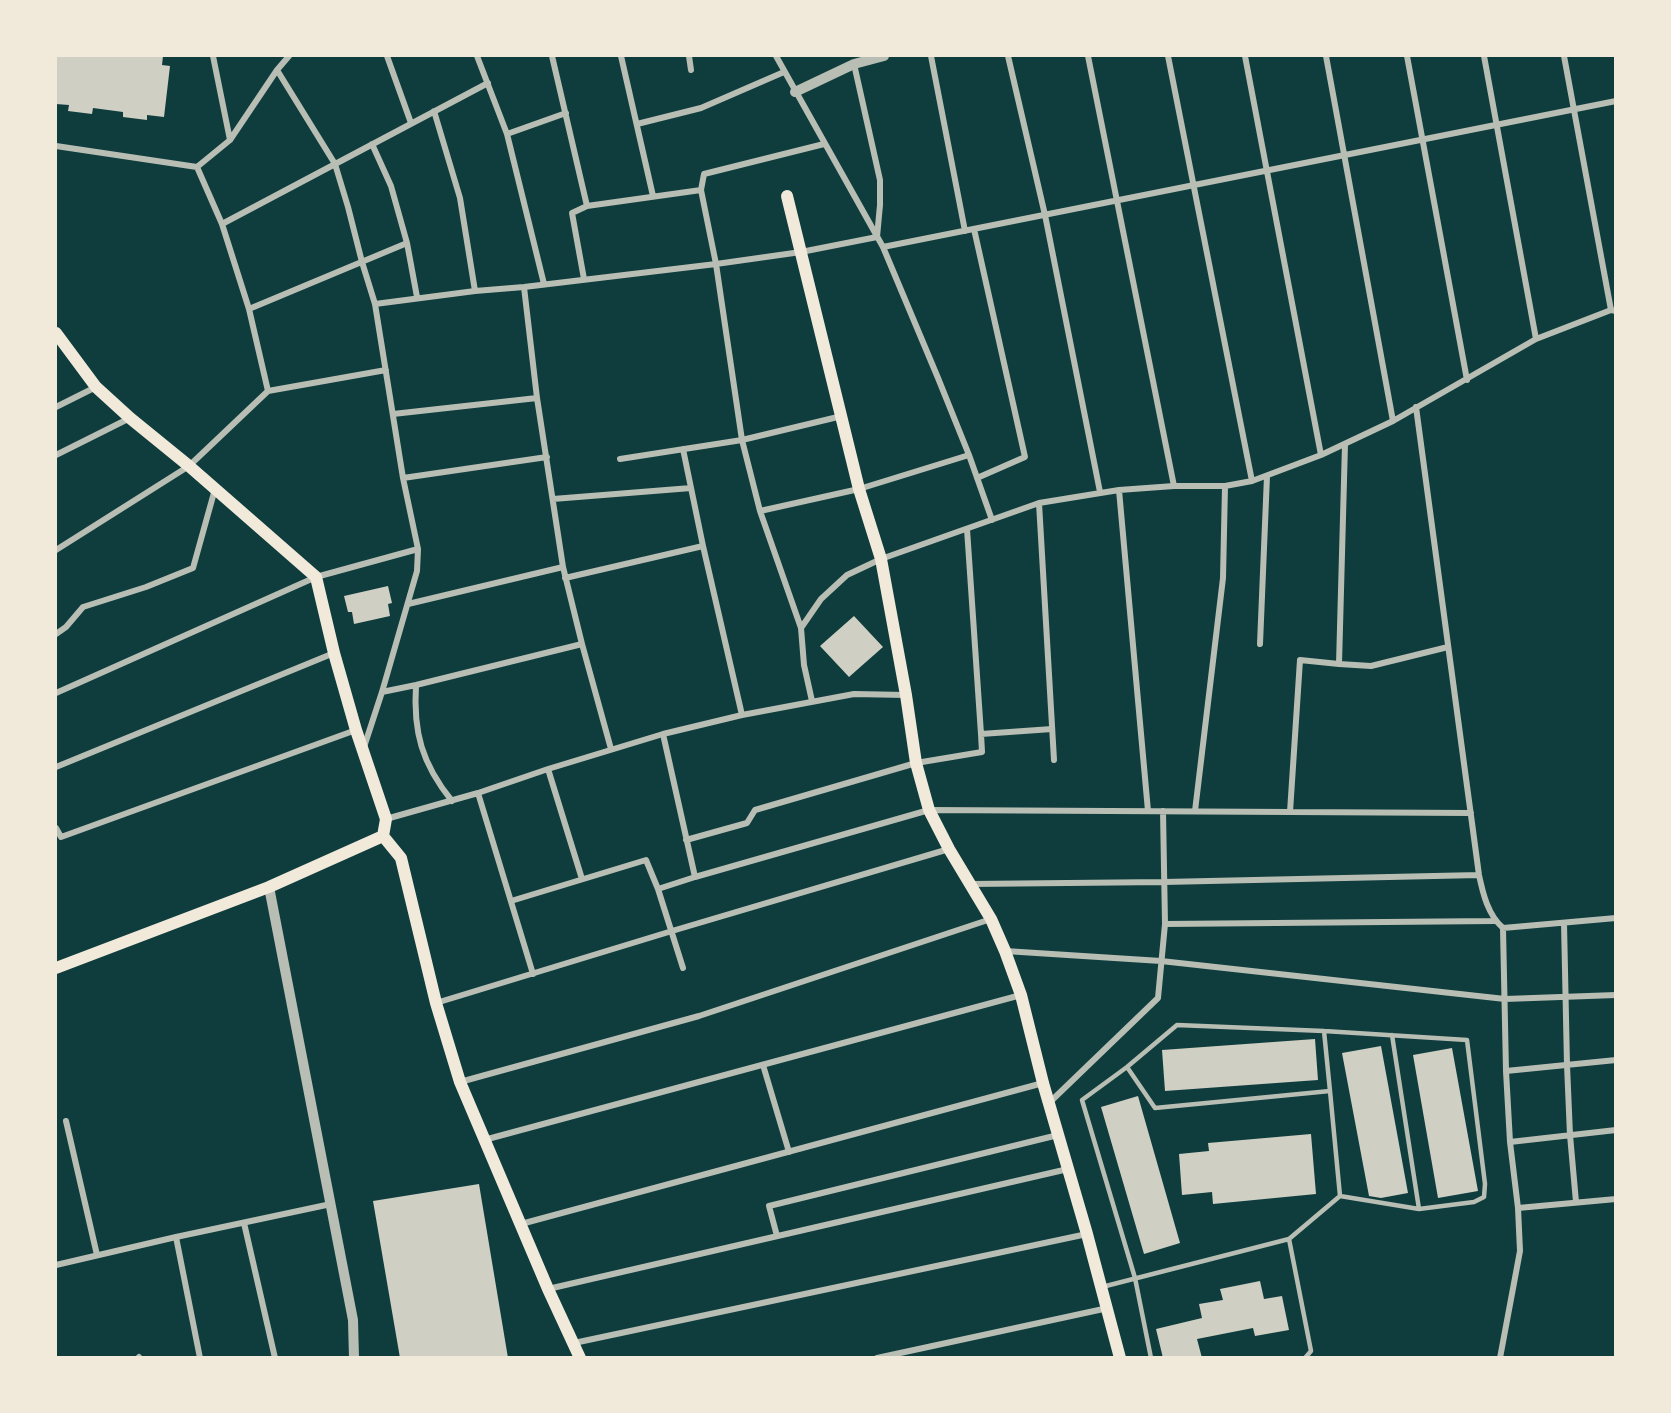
<!DOCTYPE html>
<style>
body{margin:0}
#map{position:relative;width:1671px;height:1413px;overflow:hidden;background:#0f3d3e;font-family:"Asap Condensed",sans-serif}
canvas{display:block}
.frame{position:absolute;inset:0;border:57px solid #f1e9da;pointer-events:none}
</style>
<div id="map">
<canvas width="1671" height="1413"></canvas>
<div class="frame"></div>
</div>
<script>
const context = document.querySelector('canvas').getContext('2d');
context.lineJoin = 'round';
function paint(path, color) {
  context.fillStyle = color;
  context.fill(path, 'evenodd');
}
function strokePath(path, color, width, dash) {
  context.strokeStyle = color;
  context.lineWidth = width;
  context.lineCap = dash ? 'butt' : 'round';
  context.setLineDash(dash || []);
  context.stroke(path);
}
paint(new Path2D(`
 M 56,56 L 163,56 L 162,65 L 170,66 L 164,117 L 147,115 L 147,120 L 123,117 L 123,112 L 93,108 L 92,114 L 68,111 L 69,105 L 56,104 Z
 M 388,586 L 392,603 L 388,604 L 390,616 L 354,624 L 352,612 L 348,612 L 344,596 Z
 M 854,616 L 883,647 L 849,677 L 820,646 Z
 M 1315,1039 L 1318,1080 L 1165,1091 L 1162,1050 Z
 M 1381,1046 L 1408,1193 L 1381,1198 L 1369,1196 L 1342,1053 Z
 M 1452,1048 L 1478,1191 L 1438,1198 L 1413,1055 Z
 M 1138,1096 L 1180,1243 L 1144,1254 L 1101,1107 Z
 M 1311,1134 L 1316,1194 L 1213,1204 L 1212,1192 L 1182,1195 L 1179,1154 L 1209,1151 L 1208,1143 Z
 M 479,1184 L 508,1358 L 400,1358 L 373,1201 Z
 M 1260,1281 L 1264,1299 L 1282,1296 L 1289,1330 L 1255,1336 L 1253,1328 L 1197,1339 L 1202,1358 L 1163,1358 L 1156,1329 L 1202,1318 L 1199,1304 L 1223,1300 L 1220,1289 Z`), '#cfcfc3');
strokePath(new Path2D(`
 M 1324,1031 L 1330,1091
 M 1127,1067 L 1155,1108 L 1330,1091 L 1340,1196
 M 1289,1239 L 1311,1351 L 1305,1358
 M 1102,1287 L 1289,1239 L 1340,1196 L 1419,1209 L 1392,1035
 M 1151,1358 L 1135,1278 L 1082,1100 L 1127,1067 L 1177,1025 L 1324,1031 L 1467,1040 L 1485,1184 L 1484,1197 L 1474,1202 L 1419,1209`), '#b8beb3', 4.5);
strokePath(new Path2D(`
 M 213,56 L 230,140
 M 387,56 L 411,123
 M 477,56 L 507,134 L 544,284
 M 552,56 L 587,206
 M 621,56 L 653,196
 M 689,56 L 691,70
 M 776,56 L 883,247 L 938,378 L 969,455 L 992,520
 M 931,56 L 965,231
 M 1008,56 L 1045,215 L 1100,492
 M 1088,56 L 1174,486
 M 1168,56 L 1252,481
 M 1245,56 L 1321,455
 M 1326,56 L 1393,421
 M 1407,56 L 1467,380
 M 1484,56 L 1536,339
 M 1564,56 L 1611,310
 M 277,70 L 335,164 L 348,207 L 362,262 L 375,304 L 403,478 L 418,549 L 417,571 L 382,692 L 364,747
 M 434,111 L 460,198 L 475,291
 M 637,124 L 701,108 L 784,72
 M 507,134 L 566,113
 M 372,144 L 391,186 L 407,243 L 417,297
 M 56,146 L 197,167
 M 197,167 L 222,224 L 249,309 L 268,391
 M 197,167 L 230,140 L 277,70 L 289,56
 M 701,190 L 716,264 L 742,440 L 760,511 L 801,628
 M 222,224 L 488,83
 M 974,229 L 1025,457 L 977,478
 M 883,247 L 1616,101
 M 584,279 L 572,213 L 587,206 L 701,190 L 704,174 L 824,144
 M 524,287 L 537,398 L 563,567 L 582,644 L 611,749
 M 375,304 L 475,291 L 524,287 L 716,264 L 801,252 L 877,237 L 880,205 L 880,180 L 854,64
 M 249,309 L 407,243
 M 56,407 L 96,387
 M 1416,407 L 1479,875 C 1483,894 1488,915 1503,928 L 1506,1071 L 1510,1142 L 1518,1208 L 1520,1251 L 1500,1358
 M 393,414 L 537,398
 M 683,449 L 703,546 L 742,715
 M 56,455 L 130,418
 M 620,459 L 742,440 L 842,416
 M 403,478 L 547,457
 M 1119,490 L 1148,811
 M 553,499 L 691,488
 M 1039,503 L 1054,760
 M 760,511 L 859,489 L 969,455
 M 967,529 L 981,734
 M 56,550 L 189,466 L 268,391 L 386,370
 M 565,578 L 703,546
 M 408,604 L 563,567
 M 56,634 L 66,627 L 83,607 L 146,587 L 193,568 L 215,489
 M 1260,644 L 1267,476
 M 1339,664 L 1371,666 L 1448,647
 M 416,685 C 413,732 422,764 452,801
 M 382,692 L 416,685 L 582,644
 M 56,693 L 316,577 L 418,549
 M 812,701 L 804,665 L 801,628 L 821,599 L 847,575 L 881,559 L 1039,503 L 1119,490 L 1174,486 L 1225,486 L 1252,481 L 1321,455 L 1393,421 L 1536,339 L 1611,310 L 1616,311
 M 663,734 L 695,877
 M 56,767 L 334,653
 M 548,769 L 582,879
 M 478,793 L 533,974
 M 1195,811 L 1223,578 L 1225,486
 M 1290,812 L 1300,660 L 1339,664 L 1345,444
 M 386,819 L 478,793 L 548,769 L 663,734 L 742,715 L 854,694 L 906,695
 M 56,828 L 61,837 L 356,730
 M 686,840 L 747,823 L 755,810 L 916,763 L 982,752 L 981,734 L 1052,729
 M 971,884 L 1164,882 L 1479,875
 M 511,901 L 646,860 L 658,889
 M 1564,923 L 1567,1065 L 1570,1135 L 1576,1202
 M 1165,924 L 1495,921
 M 1503,928 L 1616,918
 M 1005,951 L 1161,961 L 1505,999 L 1616,995
 M 683,968 L 658,889 L 695,877 L 929,810 L 1471,813
 M 436,1003 L 672,931 L 949,849
 M 763,1065 L 789,1152
 M 1506,1071 L 1616,1060
 M 460,1082 L 699,1016 L 991,919
 M 1049,1103 L 1158,998 L 1165,924 L 1163,811
 M 66,1121 L 97,1255
 M 484,1140 L 1021,995
 M 1510,1142 L 1616,1130
 M 1518,1208 L 1616,1199
 M 244,1223 L 275,1358
 M 521,1224 L 1043,1083
 M 777,1236 L 769,1206 L 1058,1135
 M 176,1237 L 200,1358
 M 56,1265 L 176,1237 L 331,1204
 M 548,1289 L 1068,1169
 M 574,1343 L 1087,1234
 M 138,1358 L 139,1357
 M 877,1358 L 1108,1308`), '#b8beb3', 6);
strokePath(new Path2D(`
 M 795,92 L 854,64 L 884,56
 M 269,887 L 353,1320 L 354,1358`), '#b8beb3', 10);
strokePath(new Path2D(`
 M 787,196 L 859,489 L 881,559 L 906,695 L 916,763 L 929,810 L 949,849 L 991,919 L 1005,951 L 1021,995 L 1043,1083 L 1087,1234 L 1120,1358
 M 56,333 L 96,387 L 130,418 L 189,466 L 316,577 L 334,653 L 356,730 L 386,819 L 383,836 L 401,858 L 436,1003 L 460,1082 L 548,1289 L 580,1358
 M 56,968 L 269,887 L 383,836`), '#f1e9da', 12);
</script>
